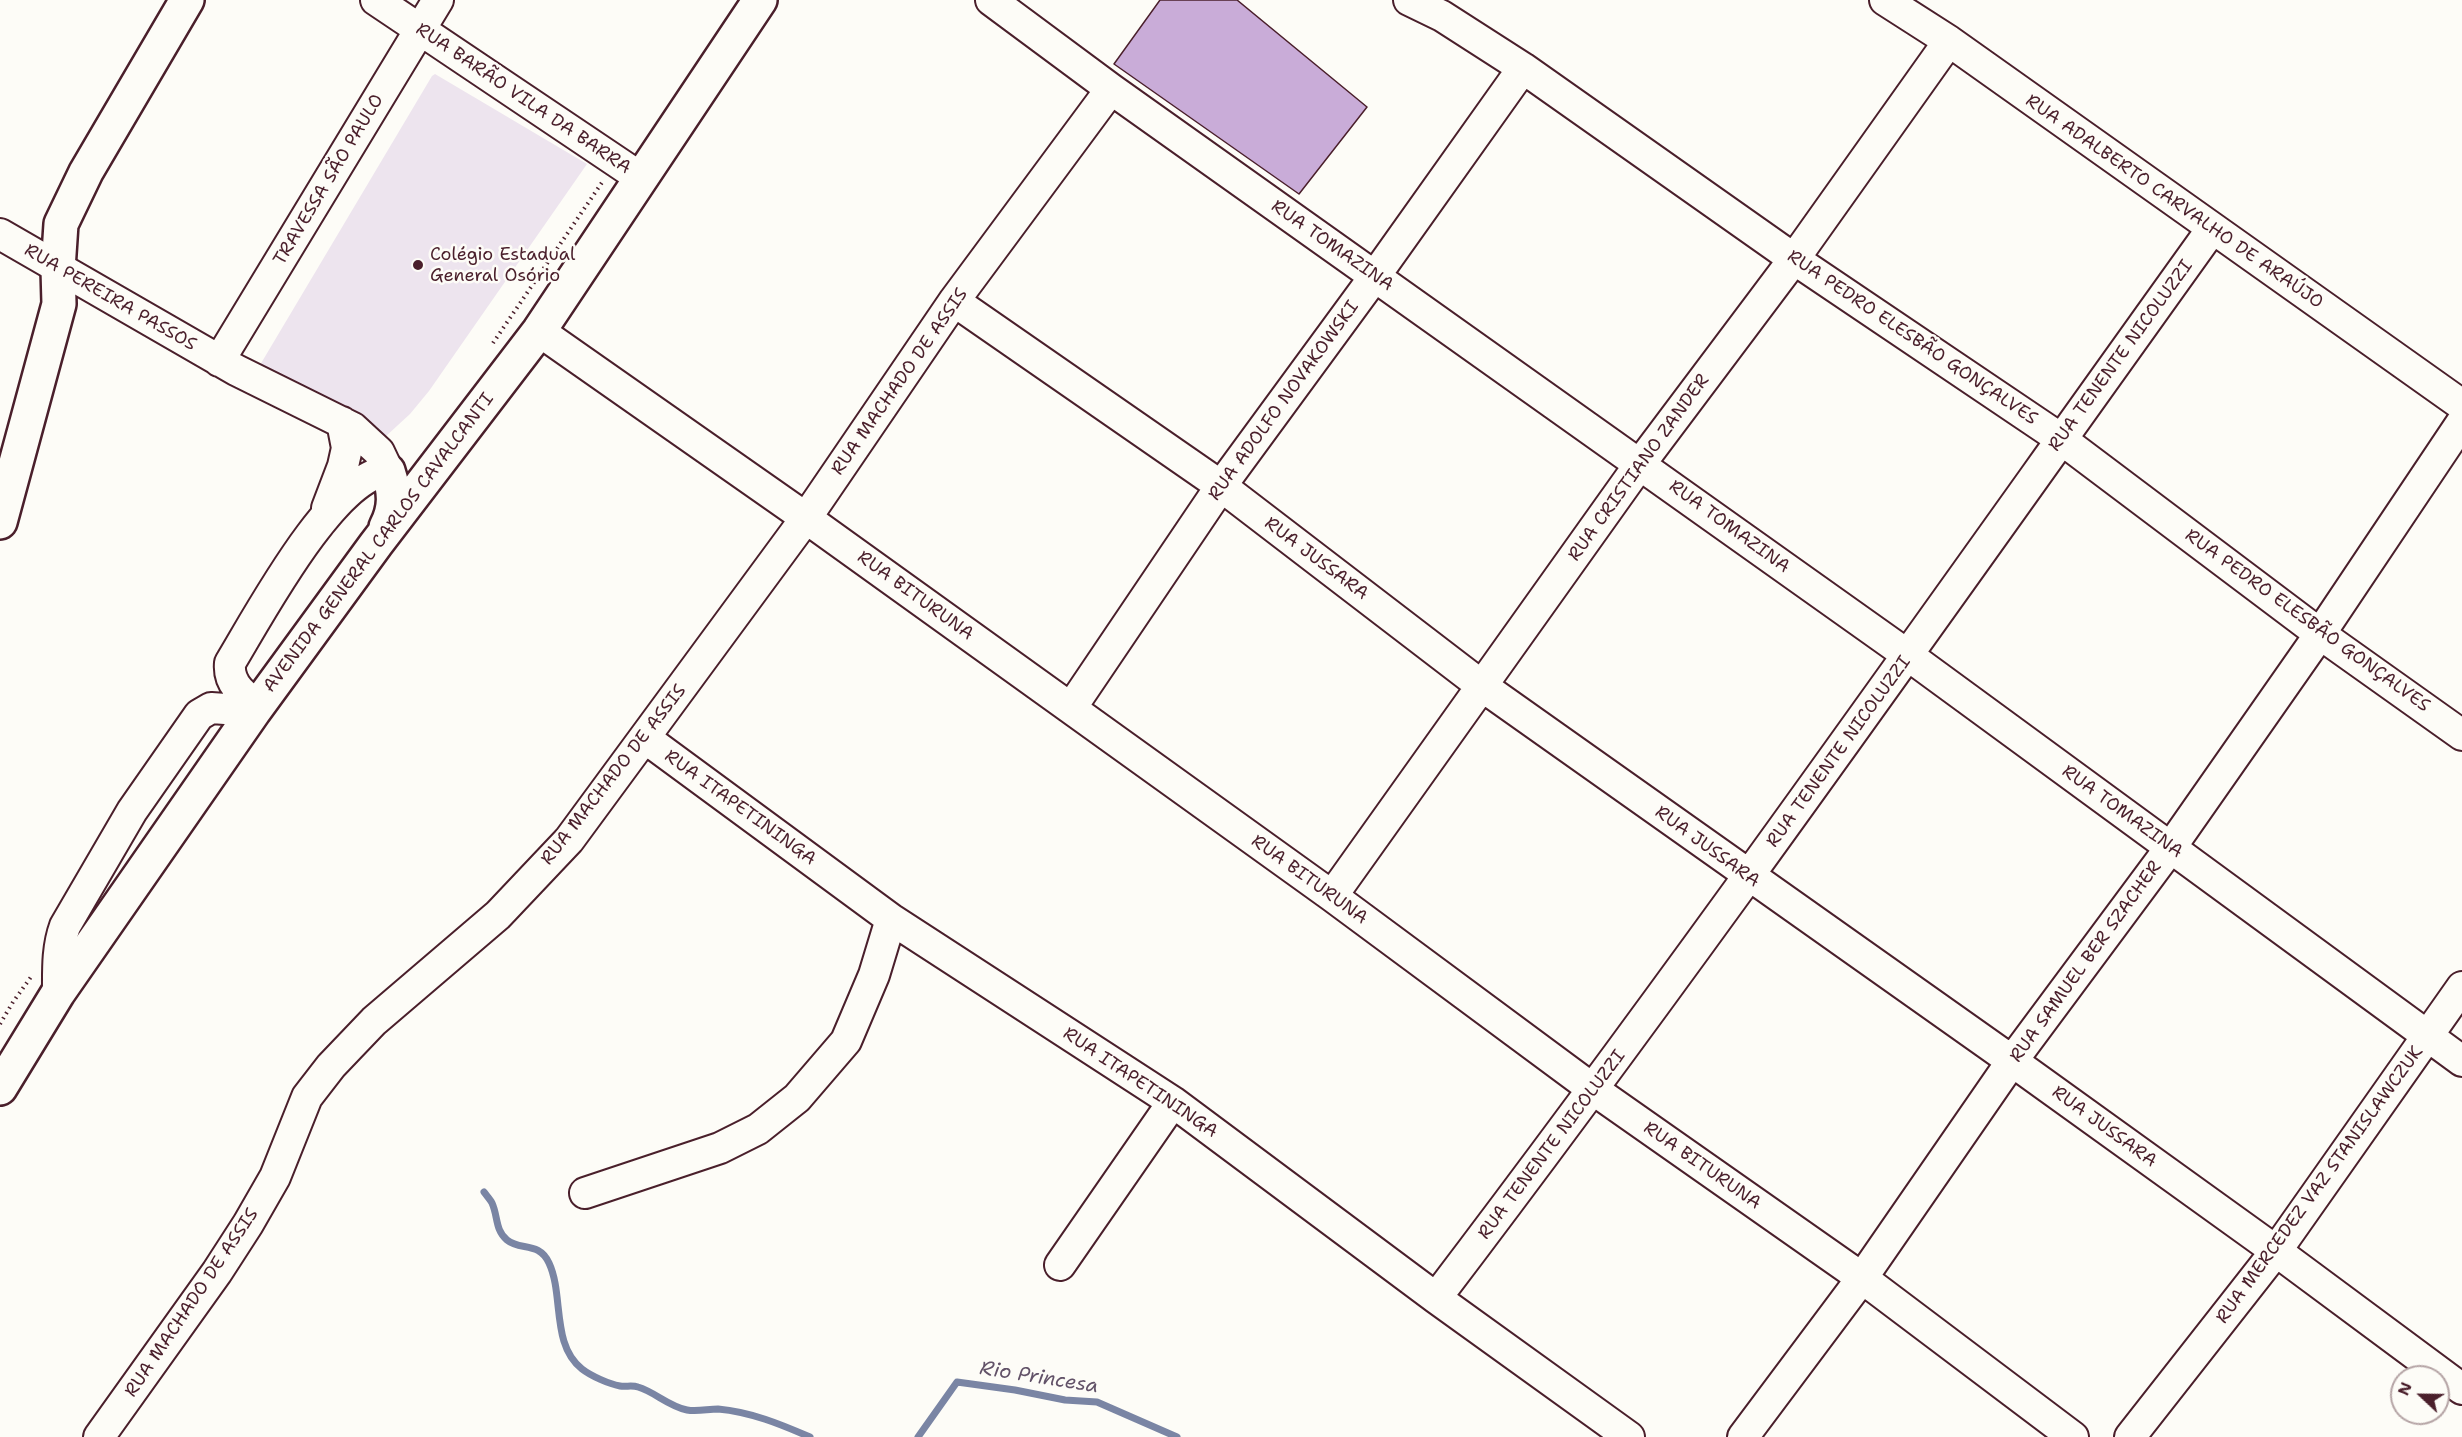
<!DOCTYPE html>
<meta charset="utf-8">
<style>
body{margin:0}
#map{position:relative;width:2462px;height:1437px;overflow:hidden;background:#fdfcf7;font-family:"Shantell Sans",sans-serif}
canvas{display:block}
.north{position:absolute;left:2390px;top:1365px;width:60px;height:60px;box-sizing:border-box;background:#fdfcf7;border:2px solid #b5a4a5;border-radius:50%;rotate:292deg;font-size:16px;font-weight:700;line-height:24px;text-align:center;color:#4a1f2b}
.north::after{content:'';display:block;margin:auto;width:21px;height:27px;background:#4a1f2b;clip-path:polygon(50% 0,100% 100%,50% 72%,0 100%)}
</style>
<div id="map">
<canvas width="2462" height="1437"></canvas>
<div class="north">N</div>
</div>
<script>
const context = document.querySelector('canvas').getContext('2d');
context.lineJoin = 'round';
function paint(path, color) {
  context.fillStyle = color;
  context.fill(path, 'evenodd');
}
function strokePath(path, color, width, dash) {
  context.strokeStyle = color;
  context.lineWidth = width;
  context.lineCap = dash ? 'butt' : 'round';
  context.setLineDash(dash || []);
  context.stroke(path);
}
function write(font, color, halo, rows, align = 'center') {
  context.font = font + ' "Shantell Sans",sans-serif';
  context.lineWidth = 5;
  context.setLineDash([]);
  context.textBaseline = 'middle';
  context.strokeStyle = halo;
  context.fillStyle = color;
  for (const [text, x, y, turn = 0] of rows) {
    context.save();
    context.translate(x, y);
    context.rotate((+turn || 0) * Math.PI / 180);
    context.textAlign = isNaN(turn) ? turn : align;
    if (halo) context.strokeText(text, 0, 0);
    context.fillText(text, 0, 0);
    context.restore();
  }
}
paint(new Path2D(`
 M 435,74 L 587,164 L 429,391 L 410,414 L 385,437 L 260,365 L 432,76 Z`), '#ede4ee');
strokePath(new Path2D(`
 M 484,1192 C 486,1195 490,1199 492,1203 C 498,1216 495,1230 507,1240 C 520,1251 539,1241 549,1263 C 564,1295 551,1345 582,1369 C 591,1376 609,1384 620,1386 C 626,1387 632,1385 638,1387 C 655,1392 668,1406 687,1410 C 697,1412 708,1409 718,1409 C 751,1412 780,1424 810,1437
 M 918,1437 L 957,1382 L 1015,1390 L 1065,1400 L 1097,1402 L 1177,1437`), '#7a85a4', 7);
const building = new Path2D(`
 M 1160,0 L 1237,0 L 1367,107 L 1299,194 L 1114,64 Z`);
paint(building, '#c9acd8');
strokePath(building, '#4a1f2b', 1.5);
const minor = new Path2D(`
 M 376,0 L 641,178
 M 991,0 L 1111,89 L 1909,656 L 2462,1061
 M 1409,0 L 1442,16 L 1523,68 L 1794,259 L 2061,439 L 2320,634 L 2462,735
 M 1885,0 L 1949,41 L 2462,405
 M 0,234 L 236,370 L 353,428 L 379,452 L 388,471 C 333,475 258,617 230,663 C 228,683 242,696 259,704
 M 954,301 L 1221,486 L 1482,686 L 2012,1061 L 2276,1251 L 2462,1389
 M 539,331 L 806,518 L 1332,896 L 1594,1090 L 1862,1278 L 2073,1437
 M 219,361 L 438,0
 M 327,508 L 343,466 L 347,448 L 342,422
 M 1071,708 L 1221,486 L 1375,276 L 1523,68
 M 645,738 L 891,919 L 1173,1102 L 1436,1298 L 1629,1437
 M 1332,896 L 1640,464 L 1794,259 L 1949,41
 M 58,993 C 58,970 57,948 65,926 L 132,811 L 199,715 L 211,708 L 254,711
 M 585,1193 L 720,1148 L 758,1129 L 797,1098 L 846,1041 L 874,975 L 891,919
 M 1060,1265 L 1173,1102
 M 1436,1298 C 1703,947 1955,587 2212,229
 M 99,1437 L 217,1272 L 248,1224 L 275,1177 L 307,1097 L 331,1066 L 374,1021 L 498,915 L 569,840 L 806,518 L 954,301 L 1111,89
 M 1743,1437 L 1862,1278 L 2012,1061 L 2171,847 L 2320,634 L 2462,422
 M 2130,1437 L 2276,1251 L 2462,987`);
const major = new Path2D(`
 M 0,522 L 59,304 L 58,269 L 61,224 L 86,172 L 187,0
 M 386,527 C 396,508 395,492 388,471
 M 0,1088 L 58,993 L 254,711 L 376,544 L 539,331 L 760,0`);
strokePath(minor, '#4a1f2b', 34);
strokePath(major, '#4a1f2b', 38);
strokePath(new Path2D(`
 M 493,343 L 603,181
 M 0,1024 L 13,1002 L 31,977`), '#4a1f2b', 4, [1.5, 4.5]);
strokePath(minor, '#fdfcf7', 30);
strokePath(major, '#fdfcf7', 33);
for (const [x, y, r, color] of [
 [418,265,6,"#4a1f2b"]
]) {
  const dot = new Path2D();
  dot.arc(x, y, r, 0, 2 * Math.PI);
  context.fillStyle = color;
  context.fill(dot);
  strokePath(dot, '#fdfcf7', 2);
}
write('18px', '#4a1f2b', '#fdfcf7', [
 ["RUA BARÃO VILA DA BARRA",523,99,34],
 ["TRAVESSA SÃO PAULO",329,180,-59],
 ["RUA ADALBERTO CARVALHO DE ARAÚJO",2174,202,35],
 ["RUA TOMAZINA",1332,246,35],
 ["RUA PEREIRA PASSOS",110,298,30],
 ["RUA PEDRO ELESBÃO GONÇALVES",1912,338,34],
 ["RUA TENENTE NICOLUZZI",2121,356,-54],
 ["RUA MACHADO DE ASSIS",900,382,-55],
 ["RUA ADOLFO NOVAKOWSKI",1284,401,-54],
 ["RUA CRISTIANO ZANDER",1639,468,-54],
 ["RUA TOMAZINA",1729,527,36],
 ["AVENIDA GENERAL CARLOS CAVALCANTI",379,543,-53],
 ["RUA JUSSARA",1316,559,37],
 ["RUA BITURUNA",915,596,36],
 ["RUA PEDRO ELESBÃO GONÇALVES",2307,621,36],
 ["RUA TENENTE NICOLUZZI",1839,752,-54],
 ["RUA MACHADO DE ASSIS",614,775,-52],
 ["RUA ITAPETININGA",740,808,36],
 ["RUA TOMAZINA",2122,812,36],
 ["RUA JUSSARA",1707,847,36],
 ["RUA BITURUNA",1309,880,36],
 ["RUA SAMUEL BER SZACHER",2086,962,-54],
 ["RUA ITAPETININGA",1140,1083,34],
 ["RUA JUSSARA",2104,1127,36],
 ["RUA TENENTE NICOLUZZI",1552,1145,-53],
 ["RUA BITURUNA",1702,1166,35],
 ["RUA MERCEDEZ VAZ STANISLAWCZUK",2320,1185,-54],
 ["RUA MACHADO DE ASSIS",192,1303,-56]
]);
write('18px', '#4a1f2b', '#fdfcf7', [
 ["Colégio Estadual",430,255],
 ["General Osório",430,276]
], 'left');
write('italic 20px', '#625268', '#fdfcf7', [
 ["Rio Princesa",1039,1378,9]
]);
</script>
